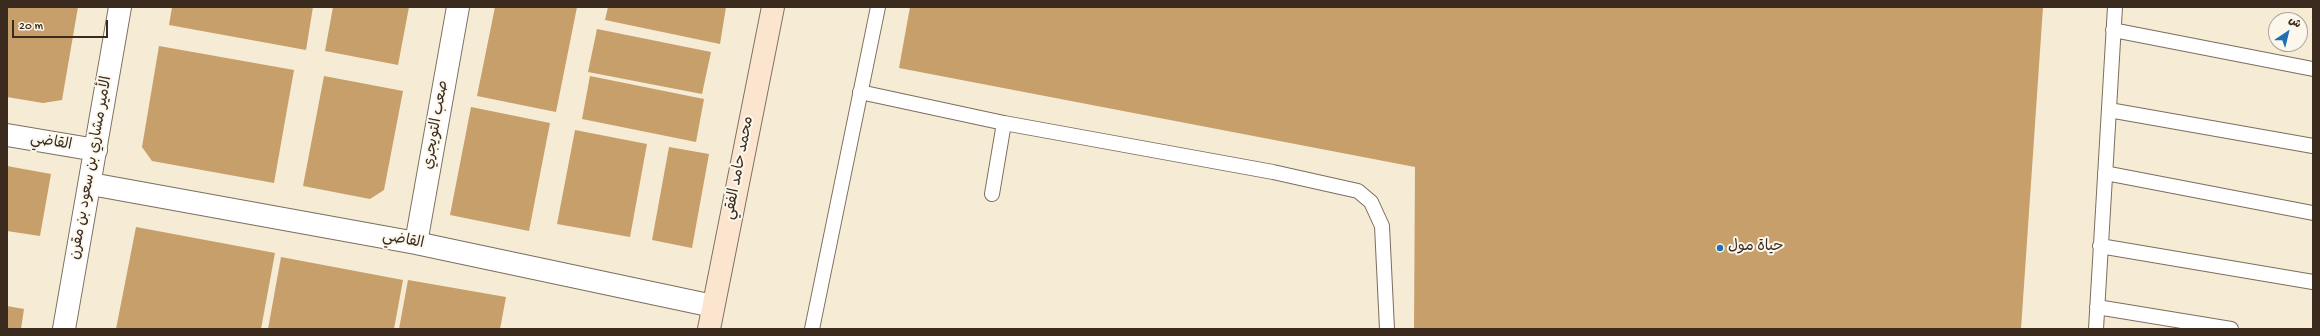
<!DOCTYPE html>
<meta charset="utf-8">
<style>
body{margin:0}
#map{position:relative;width:2320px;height:336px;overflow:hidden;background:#f6ebd5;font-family:"Gochi Hand","Playpen Sans Arabic",sans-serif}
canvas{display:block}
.frame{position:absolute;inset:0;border:8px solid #3b2a1e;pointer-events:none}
.north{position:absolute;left:2268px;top:12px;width:40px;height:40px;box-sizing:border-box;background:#fbf7ec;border:1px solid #aea59a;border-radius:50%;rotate:35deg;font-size:11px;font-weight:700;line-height:16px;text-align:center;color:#3b2a1e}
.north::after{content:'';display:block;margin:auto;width:14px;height:18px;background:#1f6fb2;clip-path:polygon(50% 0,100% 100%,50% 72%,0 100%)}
.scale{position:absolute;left:12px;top:20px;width:96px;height:18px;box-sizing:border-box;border:2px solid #3b2a1e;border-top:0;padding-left:5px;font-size:12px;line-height:14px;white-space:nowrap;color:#3b2a1e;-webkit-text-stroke:3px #fbf7ec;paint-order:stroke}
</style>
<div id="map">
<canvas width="2320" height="336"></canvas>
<div class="frame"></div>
<div class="north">ش</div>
<div class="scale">20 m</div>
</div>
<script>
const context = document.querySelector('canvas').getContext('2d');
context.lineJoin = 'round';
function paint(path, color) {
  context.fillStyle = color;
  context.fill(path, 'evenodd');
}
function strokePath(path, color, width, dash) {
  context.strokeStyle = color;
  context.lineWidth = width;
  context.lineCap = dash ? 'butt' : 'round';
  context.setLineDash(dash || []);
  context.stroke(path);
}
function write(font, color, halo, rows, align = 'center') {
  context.font = font + ' "Gochi Hand","Playpen Sans Arabic",sans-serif';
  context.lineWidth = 4;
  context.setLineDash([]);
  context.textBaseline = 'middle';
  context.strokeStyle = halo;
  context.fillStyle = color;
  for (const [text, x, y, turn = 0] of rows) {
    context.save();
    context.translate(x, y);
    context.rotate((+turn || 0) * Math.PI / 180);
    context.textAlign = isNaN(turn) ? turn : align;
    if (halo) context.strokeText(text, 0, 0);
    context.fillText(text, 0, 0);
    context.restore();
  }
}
paint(new Path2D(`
 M 7,7 L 78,7 L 62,100 L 43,103 L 7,97 Z
 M 172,7 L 313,7 L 306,50 L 169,25 Z
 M 333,7 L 409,7 L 398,65 L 325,51 Z
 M 495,7 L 577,7 L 556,112 L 477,96 Z
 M 608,7 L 726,7 L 720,44 L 605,20 Z
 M 910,7 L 2043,7 L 2021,329 L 1414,329 L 1415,167 L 899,68 Z
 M 597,29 L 711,52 L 702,94 L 588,72 Z
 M 159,46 L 294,70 L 274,183 L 152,161 L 142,147 Z
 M 324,76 L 403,91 L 384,190 L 370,199 L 303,186 Z
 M 590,76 L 704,99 L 696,142 L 582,119 Z
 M 471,107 L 550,123 L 529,231 L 450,215 Z
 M 575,130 L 647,144 L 630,237 L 557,224 Z
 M 669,147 L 709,154 L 692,248 L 652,240 Z
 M 7,166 L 51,174 L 40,236 L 7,231 Z
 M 136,227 L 275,253 L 261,329 L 116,329 Z
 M 281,257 L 403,280 L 394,329 L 268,329 Z
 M 408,280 L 506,297 L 500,329 L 399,329 Z
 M 7,306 L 24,309 L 21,329 L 7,329 Z`), '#c79f6a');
const lane = new Path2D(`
 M 2113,30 L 2313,69
 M 860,92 L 1004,123 L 1273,172 L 1358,191 L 1371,202 L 1382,226 L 1387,329
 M 2109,110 L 2313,146
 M 2105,173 L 2313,213
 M 992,194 L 1004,123
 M 2100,246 L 2313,282
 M 2097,307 L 2231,329
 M 812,329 L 878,7
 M 2096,329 L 2115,7`);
const street = new Path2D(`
 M 7,135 L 96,150
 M 91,184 L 416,243 L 713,306
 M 416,243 L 458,7
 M 64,329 L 120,7`);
const secondary = new Path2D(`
 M 709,329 L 773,7`);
strokePath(lane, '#7c6e5e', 16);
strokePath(street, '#7c6e5e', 24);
strokePath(secondary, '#7c6e5e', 24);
strokePath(lane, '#fff', 14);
strokePath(street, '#fff', 22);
strokePath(secondary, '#fbe5cf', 22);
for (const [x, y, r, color] of [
 [1720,248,4,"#1f6fb2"]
]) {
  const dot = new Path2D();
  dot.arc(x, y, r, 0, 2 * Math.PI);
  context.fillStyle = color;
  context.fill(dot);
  strokePath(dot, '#fbf7ec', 1.5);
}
write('15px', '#3b2a1e', '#fbf7ec', [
 ["صعب التويجري",437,125,-80],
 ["القاضي",51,143,10],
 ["الأمير مشاري بن سعود بن مقرن",92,168,-80],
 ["محمد حامد الفقي",740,168,-79],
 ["القاضي",403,241,11]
]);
write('15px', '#3b2a1e', '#fbf7ec', [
 ["حياة مول",1728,248]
], 'left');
</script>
